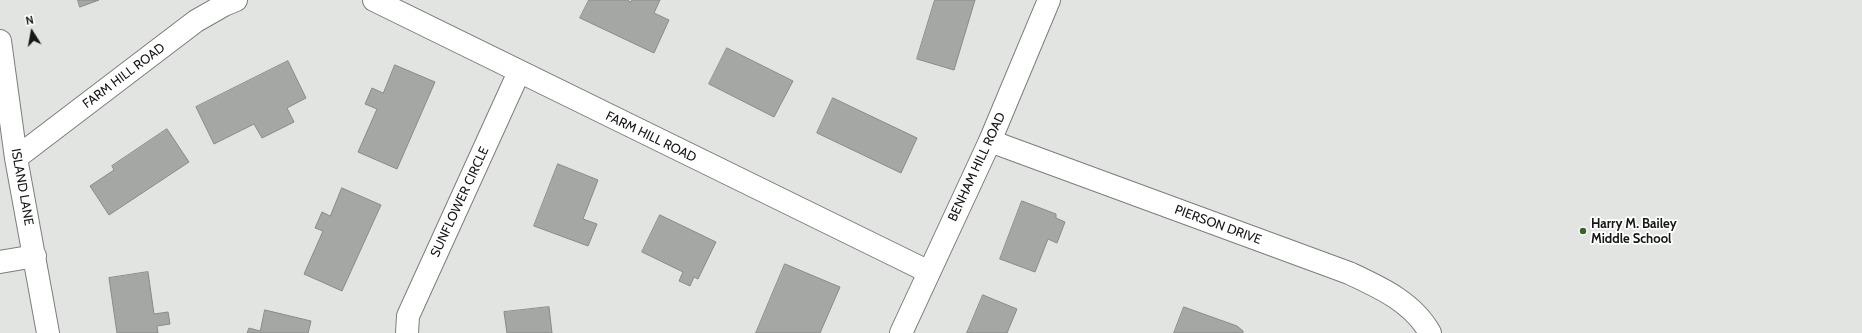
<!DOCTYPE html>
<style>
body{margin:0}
#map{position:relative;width:1862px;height:333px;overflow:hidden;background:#e1e4e0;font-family:Cabin,sans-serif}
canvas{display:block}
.north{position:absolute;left:12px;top:12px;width:40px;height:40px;-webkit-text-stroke:3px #fff;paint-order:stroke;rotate:349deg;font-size:11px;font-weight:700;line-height:16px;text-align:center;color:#171816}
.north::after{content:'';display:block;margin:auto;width:14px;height:18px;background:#171816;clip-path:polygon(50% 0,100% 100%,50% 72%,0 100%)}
</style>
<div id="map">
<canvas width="1862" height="333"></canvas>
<div class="north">N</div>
</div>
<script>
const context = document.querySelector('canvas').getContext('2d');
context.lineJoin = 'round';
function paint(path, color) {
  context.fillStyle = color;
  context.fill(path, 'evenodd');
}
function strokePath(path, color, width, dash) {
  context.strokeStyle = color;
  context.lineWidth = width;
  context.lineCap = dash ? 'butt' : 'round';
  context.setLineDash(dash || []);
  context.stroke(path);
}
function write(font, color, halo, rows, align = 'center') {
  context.font = font + ' Cabin,sans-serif';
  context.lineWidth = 3.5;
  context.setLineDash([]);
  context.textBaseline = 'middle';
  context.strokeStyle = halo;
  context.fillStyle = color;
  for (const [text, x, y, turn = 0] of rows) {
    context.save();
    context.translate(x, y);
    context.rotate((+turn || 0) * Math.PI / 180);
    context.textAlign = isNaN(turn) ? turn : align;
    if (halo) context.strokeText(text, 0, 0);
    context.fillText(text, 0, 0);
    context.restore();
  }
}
const building = new Path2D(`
 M 78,0 L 99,0 L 80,7 Z
 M 589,0 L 627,0 L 631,2 L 632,0 L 660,0 L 654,13 L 669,20 L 654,53 L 580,18 Z
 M 935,0 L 975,0 L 954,70 L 917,59 Z
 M 727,48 L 793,81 L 774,117 L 709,84 Z
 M 288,61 L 306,98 L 287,108 L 294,122 L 262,138 L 254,124 L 214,144 L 196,107 Z
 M 395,65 L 435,82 L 397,169 L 358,152 L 377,109 L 365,104 L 372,88 L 383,93 Z
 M 833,98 L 917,138 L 901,173 L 817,133 Z
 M 167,129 L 189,162 L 109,215 L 90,186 L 114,170 L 112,166 Z
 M 558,164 L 598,180 L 583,219 L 597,224 L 588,246 L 534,226 Z
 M 342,188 L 381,205 L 342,291 L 304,274 L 323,231 L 315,228 L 322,212 L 330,216 Z
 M 1022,201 L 1056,214 L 1056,218 L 1065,222 L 1057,243 L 1048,239 L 1035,272 L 1000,259 Z
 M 660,215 L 716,242 L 698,279 L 694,277 L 690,286 L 679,281 L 683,272 L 642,252 Z
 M 785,264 L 840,287 L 820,333 L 756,333 Z
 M 148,272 L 154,314 L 168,312 L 170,324 L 157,326 L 158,333 L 117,333 L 109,278 Z
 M 983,295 L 1017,309 L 1007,333 L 967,333 Z
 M 549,307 L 552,333 L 507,333 L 504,312 Z
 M 1184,307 L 1237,326 L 1243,331 L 1243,333 L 1174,333 Z
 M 265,310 L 311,321 L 308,333 L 247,333 L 249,328 L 260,331 Z`);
paint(building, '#a5a7a4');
strokePath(building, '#898b88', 1);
const street = new Path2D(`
 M 374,0 L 929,272
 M 0,41 L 16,158 L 48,333
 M 990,141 L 1349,273 C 1379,287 1413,302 1430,333
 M 16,158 L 196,21 L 224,5 L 236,0
 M 0,262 L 35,256
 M 407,333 L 408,316 L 519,72`);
const secondary = new Path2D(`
 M 901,333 L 990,141 L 1049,0`);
strokePath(street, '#7c7e7b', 24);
strokePath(secondary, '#7c7e7b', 24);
strokePath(street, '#fff', 22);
strokePath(secondary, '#fff', 22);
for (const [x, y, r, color] of [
 [1583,231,4,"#386423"]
]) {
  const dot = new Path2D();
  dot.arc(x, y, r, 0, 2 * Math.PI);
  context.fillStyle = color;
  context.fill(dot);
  strokePath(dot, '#fff', 1.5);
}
write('13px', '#171816', '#fff', [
 ["FARM HILL ROAD",124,76,-37],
 ["FARM HILL ROAD",651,137,26],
 ["BENHAM HILL ROAD",977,167,-65],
 ["ISLAND LANE",22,187,80],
 ["SUNFLOWER CIRCLE",460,202,-65],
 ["PIERSON DRIVE",1218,225,20]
]);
write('bold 13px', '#171816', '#fff', [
 ["Harry M. Bailey",1591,224],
 ["Middle School",1591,239]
], 'left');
</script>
